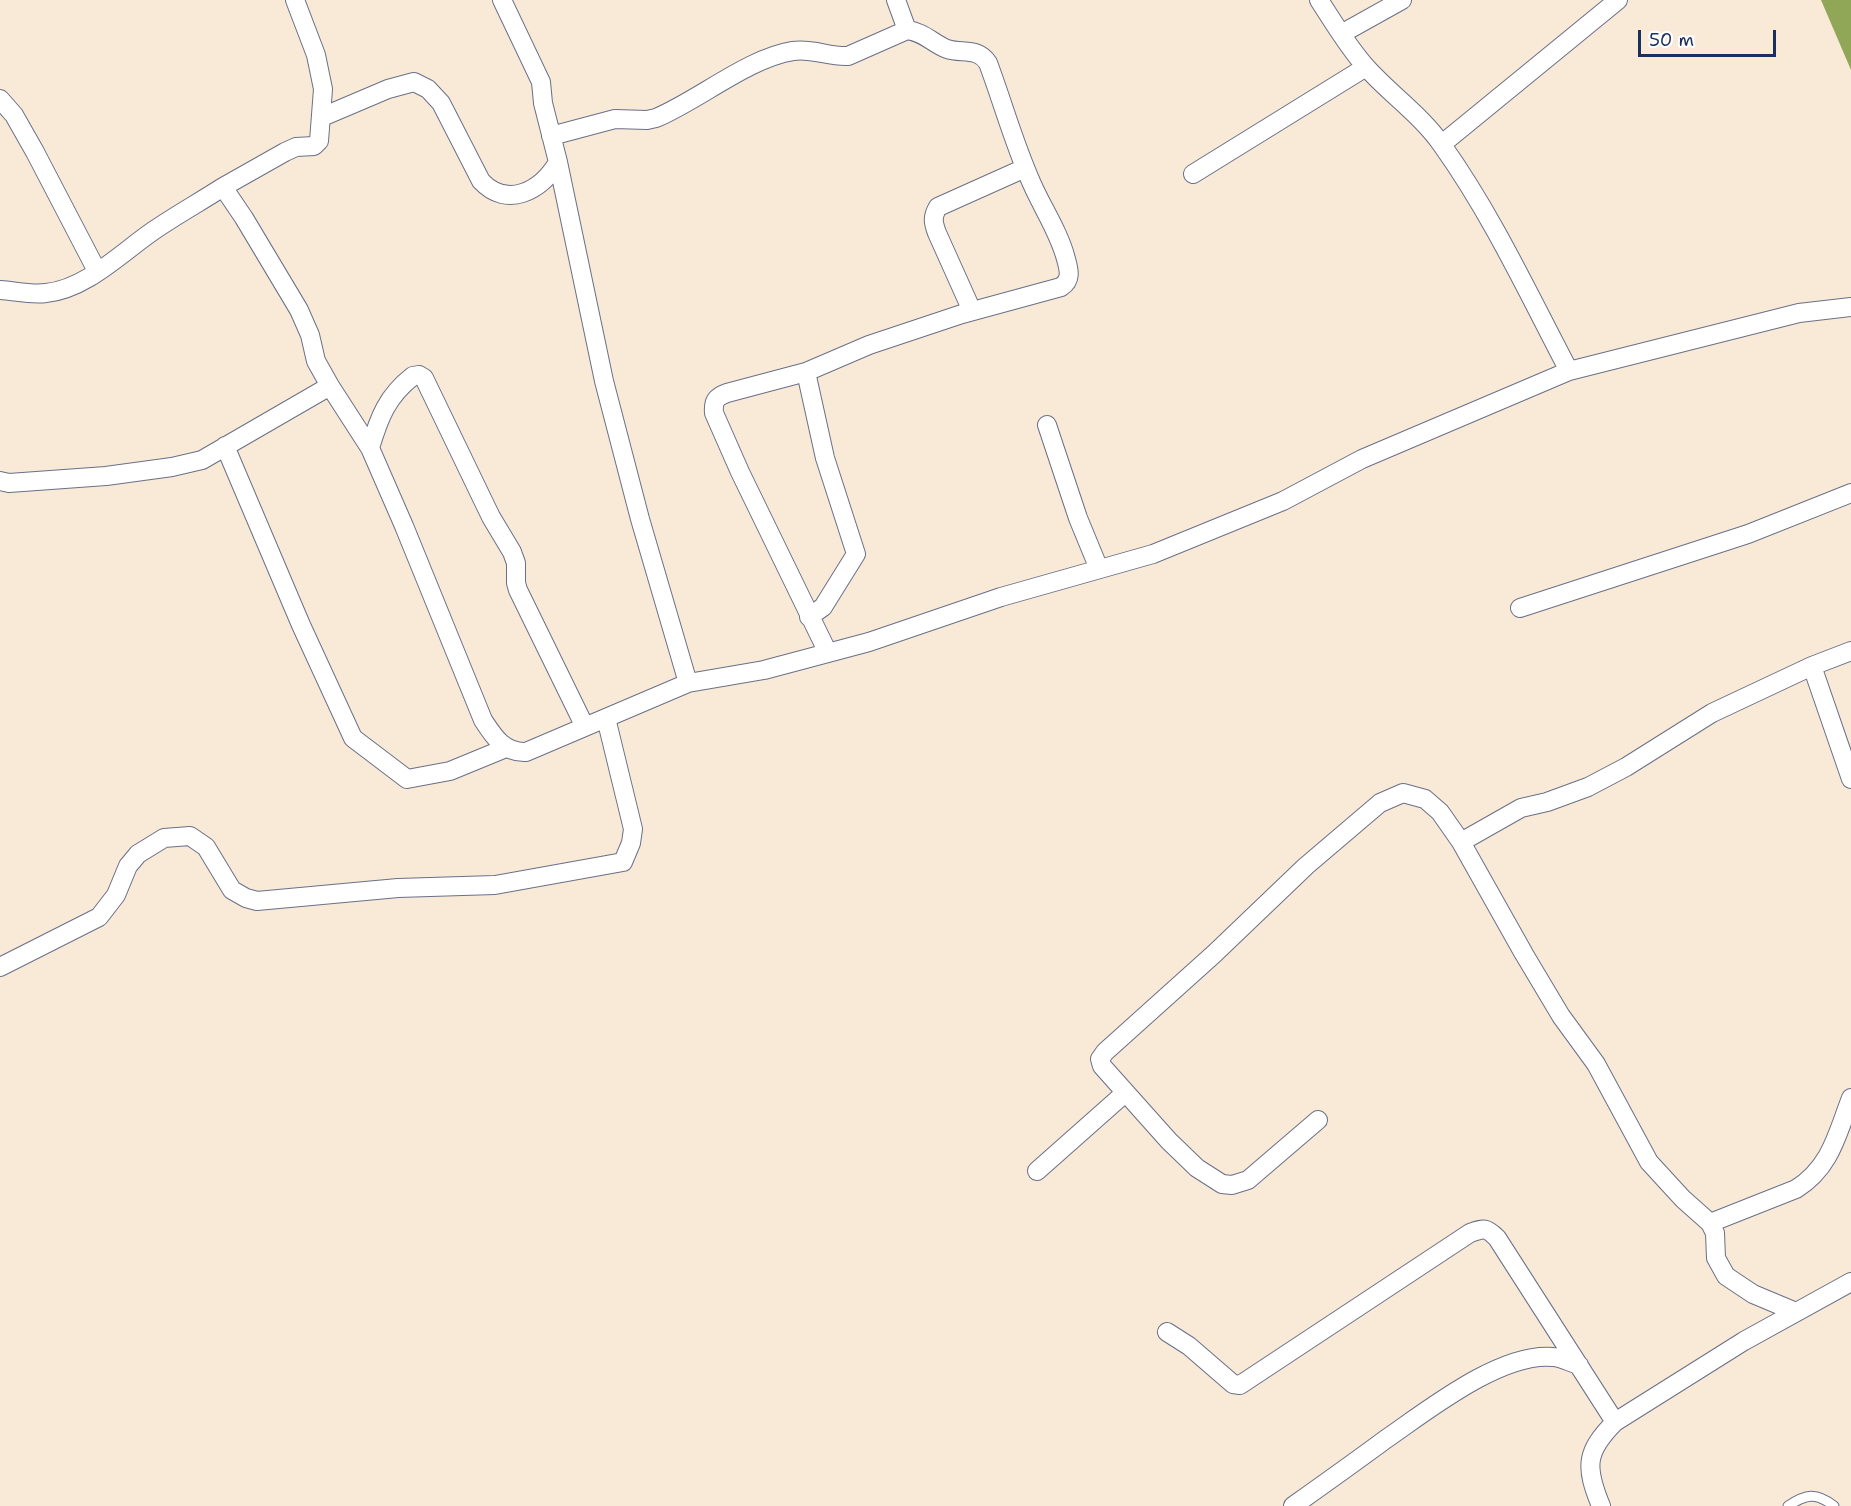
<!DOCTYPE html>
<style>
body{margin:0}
#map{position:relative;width:1851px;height:1506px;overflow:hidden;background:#f9e9d7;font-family:"Shantell Sans",sans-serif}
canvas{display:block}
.scale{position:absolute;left:1638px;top:30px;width:138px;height:27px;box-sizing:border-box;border:3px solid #1b2f5e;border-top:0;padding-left:8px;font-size:18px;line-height:21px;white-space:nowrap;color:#1b2f5e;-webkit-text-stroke:4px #fff;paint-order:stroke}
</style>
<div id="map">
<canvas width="1851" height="1506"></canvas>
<div class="scale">50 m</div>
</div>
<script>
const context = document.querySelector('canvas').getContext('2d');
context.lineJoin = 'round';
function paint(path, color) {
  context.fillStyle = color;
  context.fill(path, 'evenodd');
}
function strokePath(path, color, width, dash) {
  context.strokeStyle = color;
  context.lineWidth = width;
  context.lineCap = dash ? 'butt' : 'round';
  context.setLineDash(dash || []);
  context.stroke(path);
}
paint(new Path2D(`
 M 1821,0 L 1851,0 L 1851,70 Z`), '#90a758');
const service = new Path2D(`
 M 1788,1506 C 1806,1494 1816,1492 1834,1506`);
const minor = new Path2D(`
 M 502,0 L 541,82 L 543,103 L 558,162 L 604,381 L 640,519 L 688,683 L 764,670 L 869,642 L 1001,597 L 1153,554 L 1283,501 L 1362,459 L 1569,371 L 1799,313 L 1851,307
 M 1319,0 C 1334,23 1348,47 1366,67 C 1390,94 1421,115 1442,145 C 1492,215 1529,295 1569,371
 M 1341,34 L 1402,0
 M 0,99 L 14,115 L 35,152 L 97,271
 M 322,117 L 388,89 L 414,82 L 428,89 L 441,103 L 481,181 C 507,209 541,191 558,162
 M 551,136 L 615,119 L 647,120 L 656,118 C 699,100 748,58 793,51 C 812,48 829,57 848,56 L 907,30
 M 1442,144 L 1618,0
 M 1193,174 L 1366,67
 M 223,187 L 285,152 L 296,147 L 314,146 L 319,141 L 323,89 L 316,55 L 295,0
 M 0,290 C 15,291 31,295 46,293 C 86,289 121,253 153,231 C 176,215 200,202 223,187 L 244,218 L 299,310 L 310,335 L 316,361 L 330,386 L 202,460 L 172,467 L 106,476 L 9,483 L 0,481
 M 972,311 L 937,233 C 933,222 932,217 938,207 L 1025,168
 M 806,372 L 727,393 C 716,397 713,401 714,413 L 740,472 L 828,653
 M 330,386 L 370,448 L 404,526 L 483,720 C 494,737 504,753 526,752 L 688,683
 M 1047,425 L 1078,518 L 1099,569
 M 225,446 L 301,625 L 353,738 L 407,779 L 450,771 L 506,748
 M 370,448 C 379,418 387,396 413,376 L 419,375 L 424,378 L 491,517 L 512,552 L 516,563 L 516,583 L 518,590 L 585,727
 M 1520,608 L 1748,534 L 1851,493
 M 809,617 L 823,607 L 856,554 L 825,458 L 806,372 L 869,345 L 962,314 L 1061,287 C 1072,280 1069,270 1066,259 C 1059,232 1043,209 1032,184 C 1014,144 1003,103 988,63 C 978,47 962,54 947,49 C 932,43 924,32 907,30 L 896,0
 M 1812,666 L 1851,779
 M 1461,842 L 1521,808 L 1547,802 L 1588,787 L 1626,767 L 1712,713 L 1812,666 L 1851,651
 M 0,967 L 99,917 L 116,895 L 128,866 L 138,854 L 164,838 L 190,836 L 206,847 L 232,890 L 246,898 L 257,901 L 398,888 L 495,885 L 623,862 L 631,843 L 633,829 L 606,718
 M 1318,1120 L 1248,1180 L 1232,1185 L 1222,1184 L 1197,1168 L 1169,1141 L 1102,1066 L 1100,1059 L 1105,1052 L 1214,954 L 1306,866 L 1380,803 L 1403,793 L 1425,799 L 1440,812 L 1461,842 L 1524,954 L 1561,1016 L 1596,1064 L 1649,1162 L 1683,1199 L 1710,1223 L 1715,1233 L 1716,1258 L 1726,1276 L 1753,1294 L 1796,1312
 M 1037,1171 L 1125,1093
 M 1710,1223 L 1796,1189 C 1831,1167 1837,1134 1851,1098
 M 1167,1332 L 1189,1346 L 1233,1384 L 1240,1385 L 1470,1233 C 1484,1228 1486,1227 1497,1238 L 1615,1422
 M 1293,1506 C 1324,1484 1355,1462 1386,1439 C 1428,1410 1501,1352 1553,1357 C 1561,1357 1571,1363 1579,1365
 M 1601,1506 C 1585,1467 1585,1452 1615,1422 L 1744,1341 L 1851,1282`);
strokePath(service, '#697088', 11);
strokePath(minor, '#697088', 20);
strokePath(service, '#fff', 9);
strokePath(minor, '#fff', 18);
</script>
